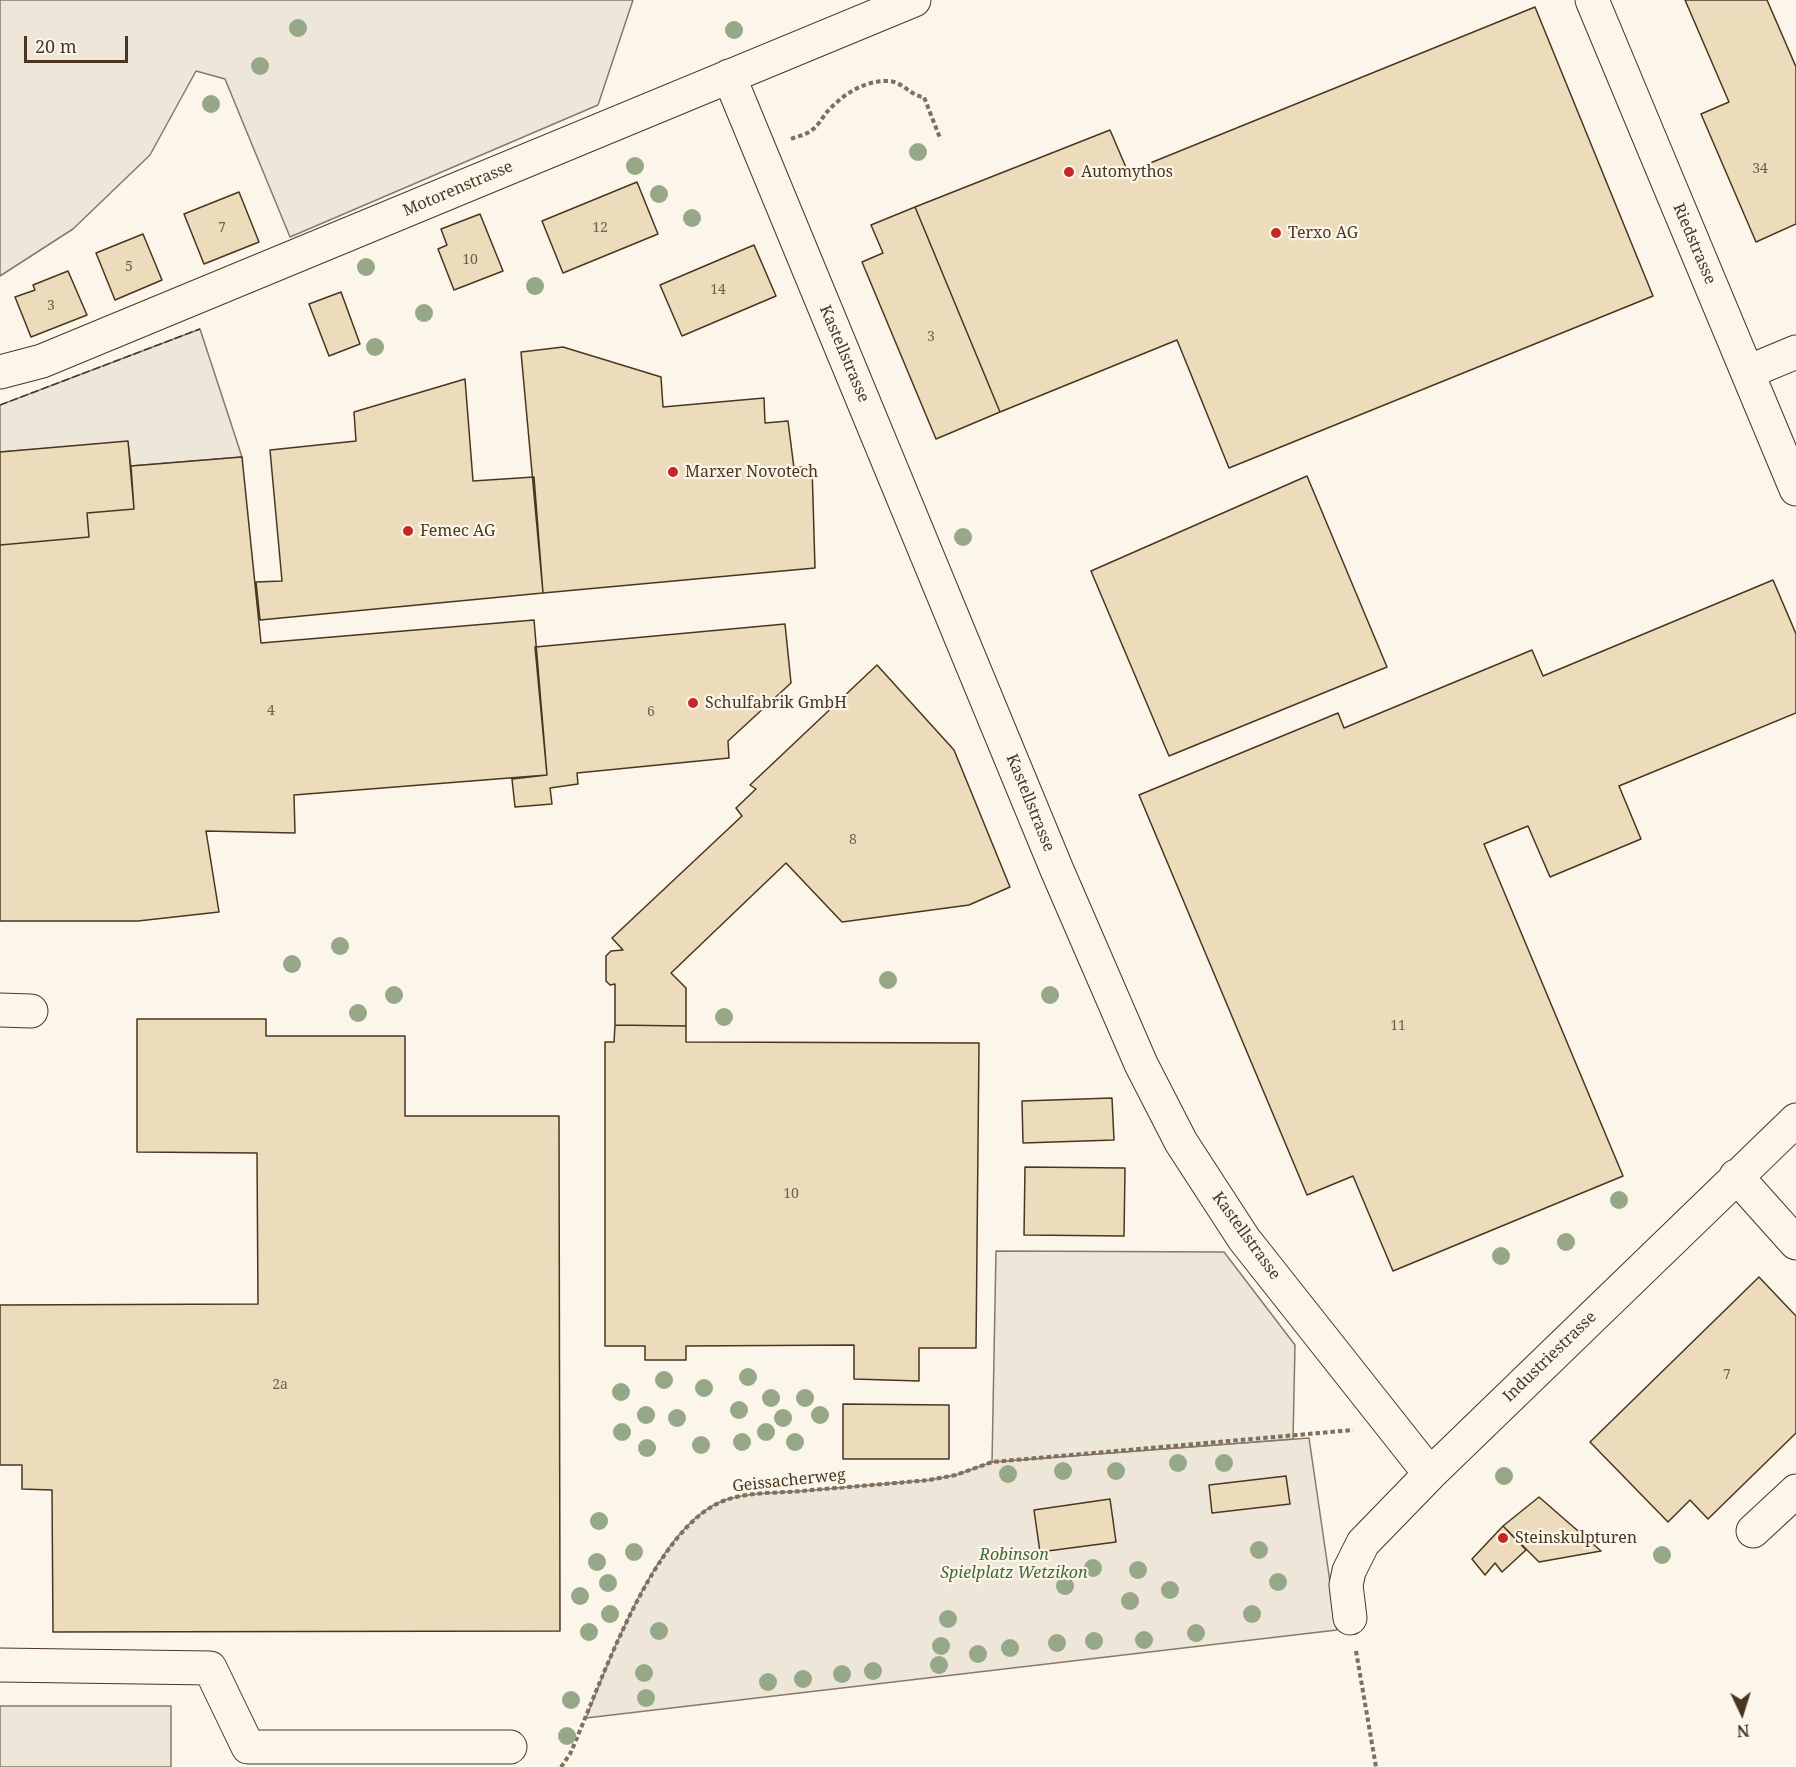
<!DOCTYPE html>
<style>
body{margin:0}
#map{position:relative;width:1796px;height:1767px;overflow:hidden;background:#fbf6e9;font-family:"Noto Serif",serif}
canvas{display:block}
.north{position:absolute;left:1712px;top:1683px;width:60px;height:60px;-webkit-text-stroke:4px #fbf6e9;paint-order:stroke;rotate:176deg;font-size:16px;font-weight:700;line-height:24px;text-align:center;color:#4a3520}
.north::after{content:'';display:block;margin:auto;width:21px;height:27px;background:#4a3520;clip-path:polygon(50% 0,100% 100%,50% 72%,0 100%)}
.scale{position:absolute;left:24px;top:36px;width:104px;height:27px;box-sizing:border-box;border:3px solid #4a3520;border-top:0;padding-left:8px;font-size:18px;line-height:21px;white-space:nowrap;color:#4a3520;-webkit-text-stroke:4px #fbf6e9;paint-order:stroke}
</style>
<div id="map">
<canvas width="1796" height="1767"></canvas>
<div class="north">N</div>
<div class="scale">20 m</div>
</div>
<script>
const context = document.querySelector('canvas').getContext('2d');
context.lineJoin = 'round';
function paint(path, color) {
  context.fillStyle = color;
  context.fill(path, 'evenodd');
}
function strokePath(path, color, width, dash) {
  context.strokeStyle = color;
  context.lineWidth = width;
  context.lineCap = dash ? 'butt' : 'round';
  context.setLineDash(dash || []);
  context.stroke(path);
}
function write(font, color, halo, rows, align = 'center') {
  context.font = font + ' "Noto Serif",serif';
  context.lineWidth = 4.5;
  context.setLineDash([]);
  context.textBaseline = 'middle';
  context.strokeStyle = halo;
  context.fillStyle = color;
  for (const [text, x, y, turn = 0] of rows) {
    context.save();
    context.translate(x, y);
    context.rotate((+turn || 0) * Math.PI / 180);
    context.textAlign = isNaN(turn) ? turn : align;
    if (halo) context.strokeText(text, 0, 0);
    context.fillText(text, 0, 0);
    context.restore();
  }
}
const green = new Path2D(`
 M 0,0 L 633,0 L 598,105 L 290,237 L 225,79 L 196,71 L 150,155 L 73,229 L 0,276 Z
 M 1309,1438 L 1337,1630 L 586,1718 C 611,1656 659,1523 725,1500 C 749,1492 777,1493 802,1491 C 844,1487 887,1484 929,1480 L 956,1475 L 992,1462 Z
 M 0,1706 L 171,1706 L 171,1767 L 0,1767 Z`);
paint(green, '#ede6d9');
strokePath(green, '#887966', 1.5);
const parking = new Path2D(`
 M 200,329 L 242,457 L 131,466 L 128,442 L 0,452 L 0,405 Z
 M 996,1251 L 1224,1252 L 1295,1345 L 1293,1439 L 992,1462 Z`);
paint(parking, '#ede7d9');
strokePath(parking, '#887966', 1.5);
const building = new Path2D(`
 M 1685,0 L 1767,0 L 1796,67 L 1796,224 L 1756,242 L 1701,114 L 1729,102 Z
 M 1535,7 L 1653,296 L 1229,468 L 1177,340 L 1000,412 L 915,207 L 1110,130 L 1128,172 Z
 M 637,182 L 658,234 L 563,273 L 542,221 Z
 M 239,192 L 259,242 L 204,264 L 184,214 Z
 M 915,207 L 1000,412 L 936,439 L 862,262 L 883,253 L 871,225 Z
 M 480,214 L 503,271 L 454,290 L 438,249 L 447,245 L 441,229 Z
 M 143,234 L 162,280 L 115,300 L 96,253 Z
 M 754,245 L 776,296 L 682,336 L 660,285 Z
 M 68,271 L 87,315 L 31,337 L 15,297 L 35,290 L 33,285 Z
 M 341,292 L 360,344 L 329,356 L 309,304 Z
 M 563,347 L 661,377 L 663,407 L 764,398 L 765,423 L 788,421 L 794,468 L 812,466 L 815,568 L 543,593 L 521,352 Z
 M 465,379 L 473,481 L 534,477 L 543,593 L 260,620 L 256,582 L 282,581 L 270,450 L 356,441 L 354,412 Z
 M 128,441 L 134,509 L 87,513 L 89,537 L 0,545 L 0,452 Z
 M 242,457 L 261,643 L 534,620 L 547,775 L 294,795 L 295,833 L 206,831 L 219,912 L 138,921 L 0,921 L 0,545 L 89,537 L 87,513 L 134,509 L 131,466 Z
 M 1307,476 L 1387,667 L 1169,756 L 1091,571 Z
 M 1773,580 L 1796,634 L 1796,713 L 1619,786 L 1641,839 L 1550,877 L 1528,826 L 1484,844 L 1623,1176 L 1393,1271 L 1353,1176 L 1307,1195 L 1139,795 L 1338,713 L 1344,728 L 1532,650 L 1543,676 Z
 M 785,624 L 791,683 L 728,741 L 729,758 L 577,773 L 578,784 L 550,788 L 552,804 L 515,807 L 512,779 L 547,775 L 535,647 Z
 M 877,665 L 954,750 L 1010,887 L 969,905 L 842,922 L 786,863 L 671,973 L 686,988 L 686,1026 L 615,1025 L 615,984 L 610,985 L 606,981 L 606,956 L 611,951 L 623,950 L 612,938 L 742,816 L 736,808 L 756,789 L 750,785 Z
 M 137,1019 L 266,1019 L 266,1036 L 405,1036 L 405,1116 L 559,1116 L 560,1631 L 53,1632 L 52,1490 L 22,1489 L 22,1465 L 0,1465 L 0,1305 L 258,1304 L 257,1153 L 137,1152 Z
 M 615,1025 L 686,1026 L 686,1042 L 979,1043 L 976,1348 L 919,1348 L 919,1381 L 854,1379 L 854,1345 L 686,1346 L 686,1360 L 645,1360 L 645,1346 L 605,1346 L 605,1042 L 614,1042 Z
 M 1112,1098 L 1114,1140 L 1023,1143 L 1022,1101 Z
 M 1025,1167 L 1125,1168 L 1124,1236 L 1024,1235 Z
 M 1759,1277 L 1796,1316 L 1796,1433 L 1708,1519 L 1690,1500 L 1668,1522 L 1590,1442 Z
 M 843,1404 L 949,1405 L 949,1459 L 843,1459 Z
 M 1286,1476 L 1290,1504 L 1212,1513 L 1209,1485 Z
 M 1539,1497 L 1601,1551 L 1539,1562 L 1503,1526 Z
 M 1110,1499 L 1116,1542 L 1040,1552 L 1034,1510 Z
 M 1503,1526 L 1526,1550 L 1502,1572 L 1495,1563 L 1485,1575 L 1472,1559 Z`);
paint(building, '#ecdcbc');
strokePath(building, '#4a3520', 1.5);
const minor = new Path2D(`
 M 1592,0 L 1796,489
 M 729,76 L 1057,870 L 1141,1064 L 1181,1142 L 1244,1239 L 1430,1474
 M 0,372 L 42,361 L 914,0
 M 1748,372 L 1796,352
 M 0,1010 L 31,1011
 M 1736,1176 L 1796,1243
 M 1753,1531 L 1796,1491
 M 1350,1618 L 1346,1585 L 1349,1571 L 1363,1543 L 1430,1474 L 1796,1120
 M 0,1665 L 210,1668 L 248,1747 L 510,1747`);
strokePath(minor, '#4a3520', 35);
strokePath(new Path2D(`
 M 791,139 C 798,136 806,135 812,130 C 818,126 822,118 827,112 C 842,95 863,81 887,81 C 903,81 910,96 924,97 L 940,138
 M 1356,1651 L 1376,1767
 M 561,1767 L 570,1754 C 600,1687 653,1525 726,1500 C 749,1492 777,1493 802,1491 C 844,1487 887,1484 929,1480 L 956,1475 L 992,1462 L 1353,1430`), '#7f6f5c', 4, [4.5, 3]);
strokePath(minor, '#fbf6e9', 33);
strokePath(new Path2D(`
 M 0,405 L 200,329`), '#4a3520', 1.5, [8, 3]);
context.fillStyle = '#96a887';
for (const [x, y] of [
 [298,28],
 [734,30],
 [260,66],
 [211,104],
 [918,152],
 [635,166],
 [659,194],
 [692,218],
 [366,267],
 [535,286],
 [424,313],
 [375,347],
 [963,537],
 [340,946],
 [292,964],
 [888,980],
 [394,995],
 [1050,995],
 [358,1013],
 [724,1017],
 [1619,1200],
 [1566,1242],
 [1501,1256],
 [748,1377],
 [664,1380],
 [704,1388],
 [621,1392],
 [771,1398],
 [805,1398],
 [739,1410],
 [646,1415],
 [820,1415],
 [677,1418],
 [783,1418],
 [622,1432],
 [766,1432],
 [742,1442],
 [795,1442],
 [701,1445],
 [647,1448],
 [1178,1463],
 [1224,1463],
 [1063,1471],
 [1116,1471],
 [1008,1474],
 [1504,1476],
 [599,1521],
 [1259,1550],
 [634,1552],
 [1662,1555],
 [597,1562],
 [1093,1568],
 [1138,1570],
 [1278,1582],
 [608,1583],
 [1065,1586],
 [1170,1590],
 [580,1596],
 [1130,1601],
 [610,1614],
 [1252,1614],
 [948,1619],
 [659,1631],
 [589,1632],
 [1196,1633],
 [1144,1640],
 [1094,1641],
 [1057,1643],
 [941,1646],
 [1010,1648],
 [978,1654],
 [939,1665],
 [873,1671],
 [644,1673],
 [842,1674],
 [803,1679],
 [768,1682],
 [646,1698],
 [571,1700],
 [567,1736]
]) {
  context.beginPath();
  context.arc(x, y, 9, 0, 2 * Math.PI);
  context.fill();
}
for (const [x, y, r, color] of [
 [1069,172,6,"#c62828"],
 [1276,233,6,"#c62828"],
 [673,472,6,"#c62828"],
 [408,531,6,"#c62828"],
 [693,703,6,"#c62828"],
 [1503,1538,6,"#c62828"]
]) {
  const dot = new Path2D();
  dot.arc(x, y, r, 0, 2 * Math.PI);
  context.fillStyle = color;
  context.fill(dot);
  strokePath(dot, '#fbf6e9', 2);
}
write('14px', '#725f47', null, [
 ["34",1760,169],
 ["7",222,228],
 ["12",600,228],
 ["10",470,260],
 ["5",129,267],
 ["14",718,290],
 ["3",51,306],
 ["3",931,337],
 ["4",271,711],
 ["6",651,712],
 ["8",853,840],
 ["11",1398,1026],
 ["10",791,1194],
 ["7",1727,1375],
 ["2a",280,1385]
]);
write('16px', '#4a3520', '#fbf6e9', [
 ["Automythos",1081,172],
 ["Terxo AG",1288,233],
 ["Marxer Novotech",685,472],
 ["Femec AG",420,531],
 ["Schulfabrik GmbH",705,703],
 ["Steinskulpturen",1515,1538]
], 'left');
write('16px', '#4a3520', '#fbf6e9', [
 ["Motorenstrasse",458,189,-23],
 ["Riedstrasse",1694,244,67],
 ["Kastellstrasse",844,354,67],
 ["Kastellstrasse",1030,803,68],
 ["Kastellstrasse",1246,1236,54],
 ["Industriestrasse",1550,1357,-44],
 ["Geissacherweg",789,1481,-6]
]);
write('italic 16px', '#436837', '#fbf6e9', [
 ["Robinson",1014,1555],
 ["Spielplatz Wetzikon",1014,1573]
]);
</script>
